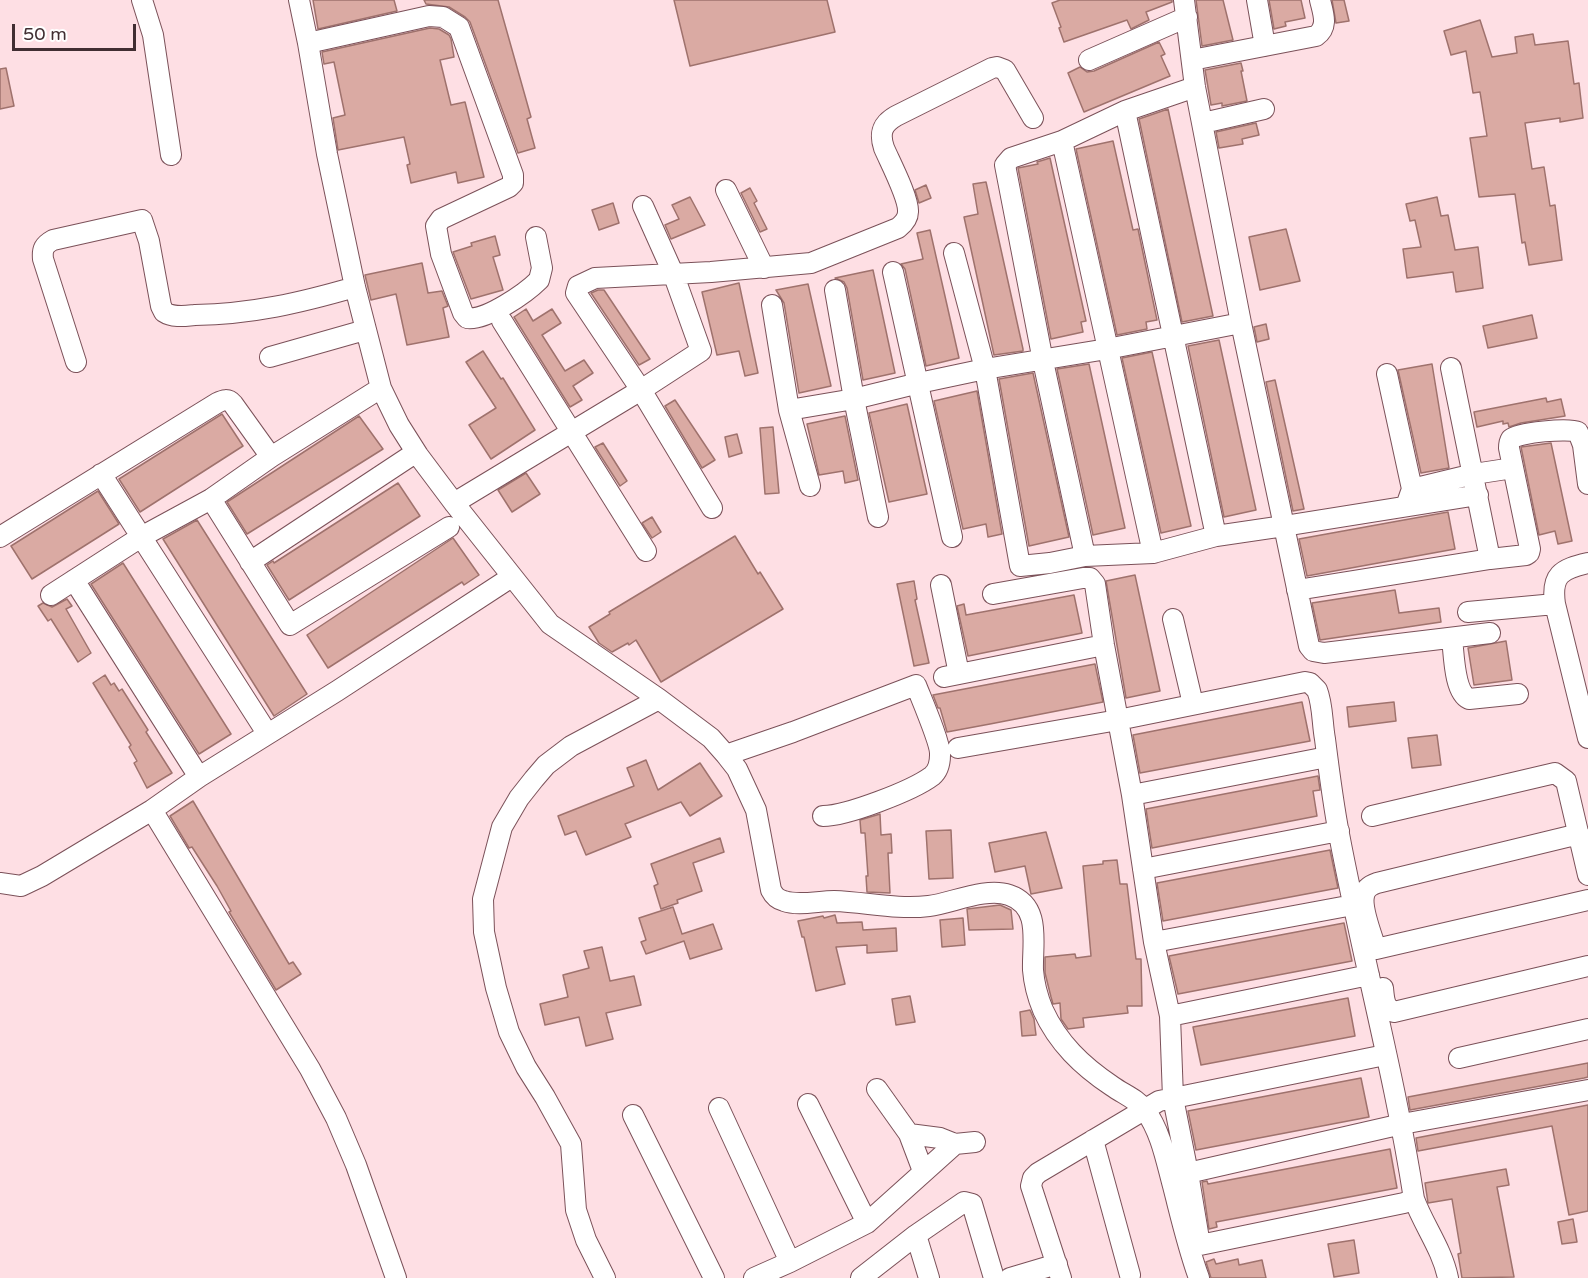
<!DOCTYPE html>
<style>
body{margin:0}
#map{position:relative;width:1588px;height:1278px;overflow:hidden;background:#fedfe4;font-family:"Varela Round",sans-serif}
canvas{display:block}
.scale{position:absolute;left:12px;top:24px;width:124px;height:27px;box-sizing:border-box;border:3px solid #412e32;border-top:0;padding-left:8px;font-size:18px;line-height:21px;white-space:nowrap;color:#412e32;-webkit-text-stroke:4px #fff;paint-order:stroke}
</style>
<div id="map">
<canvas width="1588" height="1278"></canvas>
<div class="scale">50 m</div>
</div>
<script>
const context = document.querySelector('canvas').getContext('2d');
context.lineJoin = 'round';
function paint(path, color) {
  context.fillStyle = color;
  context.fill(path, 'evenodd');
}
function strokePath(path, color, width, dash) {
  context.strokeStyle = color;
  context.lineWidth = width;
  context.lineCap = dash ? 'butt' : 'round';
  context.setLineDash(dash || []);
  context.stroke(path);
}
const building = new Path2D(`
 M 313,0 L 394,0 L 397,11 L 318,29 Z
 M 424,0 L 498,0 L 531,117 L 527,119 L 535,148 L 518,153 L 470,22 L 465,17 L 449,7 L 426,4 Z
 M 674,0 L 827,0 L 835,32 L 690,66 Z
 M 1060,0 L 1172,0 L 1172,2 L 1146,12 L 1149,20 L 1131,29 L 1127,20 L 1064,42 L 1059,28 L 1061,27 L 1052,3 Z
 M 1196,0 L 1223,0 L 1233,40 L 1202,46 Z
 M 1269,0 L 1301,0 L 1305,18 L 1285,22 L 1286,26 L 1274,29 Z
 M 1332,0 L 1344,0 L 1349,21 L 1336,23 Z
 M 1480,20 L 1492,57 L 1517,53 L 1515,37 L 1533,34 L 1535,45 L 1568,41 L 1574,84 L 1579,83 L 1583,118 L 1560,122 L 1560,118 L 1525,123 L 1532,169 L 1544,167 L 1550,206 L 1555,205 L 1562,260 L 1529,265 L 1525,242 L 1522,243 L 1515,194 L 1479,197 L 1470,138 L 1487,136 L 1480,92 L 1473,93 L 1466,51 L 1451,55 L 1444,31 Z
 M 430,28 L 439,29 L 449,35 L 451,39 L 454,57 L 440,60 L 451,105 L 465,102 L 484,177 L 458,183 L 456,172 L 411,183 L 407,165 L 410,164 L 404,137 L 338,150 L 333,118 L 345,115 L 334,62 L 324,64 L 322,52 Z
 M 1159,42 L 1165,54 L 1161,56 L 1170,76 L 1084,112 L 1068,73 L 1080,67 L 1087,72 L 1094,71 Z
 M 1241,63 L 1243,71 L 1241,71 L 1247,101 L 1222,106 L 1222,103 L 1211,105 L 1205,70 Z
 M 6,68 L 14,106 L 0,109 L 0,69 Z
 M 1168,109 L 1213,316 L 1182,322 L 1139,119 Z
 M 1256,123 L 1259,135 L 1242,139 L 1243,144 L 1219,148 L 1216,132 Z
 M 1113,141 L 1133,230 L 1138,229 L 1157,320 L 1146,322 L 1147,329 L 1117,335 L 1076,149 Z
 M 1050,158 L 1086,321 L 1081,322 L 1083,332 L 1051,339 L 1018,168 L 1038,164 L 1037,162 Z
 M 986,182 L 1023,349 L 1023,351 L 994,355 L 964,217 L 978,214 L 973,184 Z
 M 926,185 L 931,198 L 919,203 L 915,190 Z
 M 750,188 L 757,201 L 754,203 L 767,229 L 760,232 L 741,193 Z
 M 690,197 L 705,225 L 671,239 L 665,225 L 679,219 L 672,205 Z
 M 1437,197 L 1441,216 L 1448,215 L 1455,250 L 1478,247 L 1483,288 L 1456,292 L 1453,272 L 1407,278 L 1403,249 L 1421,247 L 1415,220 L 1410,221 L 1406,204 Z
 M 613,203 L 619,223 L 599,230 L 592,210 Z
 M 1286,229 L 1300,281 L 1260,290 L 1249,237 Z
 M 930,230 L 959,358 L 926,366 L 905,269 L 901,264 L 923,259 L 917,233 Z
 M 495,236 L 500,255 L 493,257 L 503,290 L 471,299 L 453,252 L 472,246 L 471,243 Z
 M 422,263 L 428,293 L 442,291 L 448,306 L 443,308 L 449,337 L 407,345 L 396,294 L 371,300 L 365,275 Z
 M 873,270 L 895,373 L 863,380 L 847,288 L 844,282 L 835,278 Z
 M 739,283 L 758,373 L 745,376 L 739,351 L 717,355 L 702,292 Z
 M 808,284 L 831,386 L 799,393 L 784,303 L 776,290 Z
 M 598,290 L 604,290 L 650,359 L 639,365 L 591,293 Z
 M 526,309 L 533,321 L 552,309 L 561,323 L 542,335 L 565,371 L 584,360 L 593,373 L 573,386 L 582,400 L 570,407 L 514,317 Z
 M 1532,315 L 1537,338 L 1488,348 L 1483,326 Z
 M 1266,324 L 1269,339 L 1257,342 L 1254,327 Z
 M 1219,340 L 1256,510 L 1224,517 L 1188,346 Z
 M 483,351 L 501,379 L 503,378 L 535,430 L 491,459 L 469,425 L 496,408 L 466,362 Z
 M 1152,352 L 1191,526 L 1161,533 L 1122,358 Z
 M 1089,364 L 1125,528 L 1093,535 L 1057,369 Z
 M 1432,364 L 1449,468 L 1421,473 L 1398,370 Z
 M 1033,373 L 1069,537 L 1029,546 L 999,379 Z
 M 1275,380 L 1304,509 L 1293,511 L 1266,382 Z
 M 977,391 L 1002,534 L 988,537 L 986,524 L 963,529 L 934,401 Z
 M 1546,398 L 1547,402 L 1561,399 L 1565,416 L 1521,423 L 1509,427 L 1508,423 L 1503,424 L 1503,421 L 1477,427 L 1474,412 Z
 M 675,400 L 715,460 L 702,468 L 665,406 Z
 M 907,404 L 927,494 L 889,502 L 869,413 Z
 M 222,414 L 243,446 L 140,512 L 119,479 Z
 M 359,416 L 383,449 L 247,534 L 227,502 Z
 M 845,416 L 858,480 L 845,483 L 843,471 L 819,475 L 807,424 Z
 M 773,427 L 779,493 L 765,494 L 760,428 Z
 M 737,434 L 742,453 L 729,457 L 725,437 Z
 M 603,443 L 627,481 L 620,486 L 595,447 Z
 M 1551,443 L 1572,541 L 1558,544 L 1555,531 L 1539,535 L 1521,447 Z
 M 526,473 L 540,494 L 512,512 L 498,490 Z
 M 398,483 L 420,516 L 289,600 L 267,565 L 273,561 L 274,563 Z
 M 98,491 L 119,524 L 32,579 L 11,546 Z
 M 1448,512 L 1455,549 L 1307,576 L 1299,539 Z
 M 652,517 L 661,532 L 652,538 L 642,523 Z
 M 197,520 L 307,694 L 274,716 L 163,539 Z
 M 735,536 L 758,574 L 760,572 L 783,609 L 661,682 L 636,640 L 629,645 L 628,643 L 612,652 L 599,643 L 589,627 L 610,614 L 609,612 Z
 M 453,538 L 479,575 L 464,585 L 462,582 L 328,668 L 307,635 Z
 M 123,563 L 231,734 L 199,754 L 91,584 Z
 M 1135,575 L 1160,691 L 1126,698 L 1106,581 Z
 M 914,581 L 917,599 L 915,600 L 929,663 L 914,666 L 897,584 Z
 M 1395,590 L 1399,613 L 1439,608 L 1441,622 L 1320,640 L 1312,603 Z
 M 1074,595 L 1082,633 L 968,656 L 957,606 L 964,604 L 966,615 Z
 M 67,599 L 72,606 L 66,609 L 91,653 L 78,662 L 51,619 L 48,621 L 38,606 L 43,603 L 52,607 Z
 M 1506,641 L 1512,680 L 1474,685 L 1468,648 Z
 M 1095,664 L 1103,702 L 990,724 L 947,732 L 940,708 L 938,708 L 933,695 Z
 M 105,675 L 111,685 L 114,683 L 119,691 L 122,689 L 148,730 L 146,732 L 172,773 L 147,788 L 134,763 L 137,761 L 129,747 L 131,745 L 93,683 Z
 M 1302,702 L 1310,741 L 1140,773 L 1133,735 Z
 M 1394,702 L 1396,721 L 1349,727 L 1347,707 Z
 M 1437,735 L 1441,765 L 1412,768 L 1408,738 Z
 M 646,760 L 658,790 L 700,763 L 722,796 L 690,816 L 681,802 L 625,824 L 631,837 L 586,855 L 576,831 L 565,835 L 558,816 L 634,786 L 627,768 Z
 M 1318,776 L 1320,790 L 1313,791 L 1317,816 L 1152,848 L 1146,809 Z
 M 193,801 L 289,964 L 293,962 L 301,974 L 276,990 L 229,912 L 231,911 L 217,886 L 192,847 L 189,848 L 170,816 Z
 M 880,814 L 881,835 L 891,834 L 892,853 L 888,853 L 890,893 L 867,892 L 866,876 L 868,876 L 865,833 L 861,833 L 860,820 Z
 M 951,830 L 953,878 L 929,879 L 926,831 Z
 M 1046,832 L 1062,888 L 1031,894 L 1025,866 L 995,872 L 989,843 Z
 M 720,838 L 724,852 L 693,863 L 702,891 L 677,900 L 678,903 L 661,909 L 654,886 L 658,884 L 651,864 Z
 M 1330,850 L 1338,888 L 1163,921 L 1157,883 Z
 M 1117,860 L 1120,884 L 1127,884 L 1136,959 L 1141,959 L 1142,1006 L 1127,1006 L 1128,1013 L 1083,1018 L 1084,1027 L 1068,1029 L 1061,1019 L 1060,1003 L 1053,1004 L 1051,997 L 1045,973 L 1045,957 L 1075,954 L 1076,958 L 1091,956 L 1083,866 L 1103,864 L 1103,861 Z
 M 1000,905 L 1011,910 L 1013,929 L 969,930 L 967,909 Z
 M 673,907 L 682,934 L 713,924 L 722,949 L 690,959 L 684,941 L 646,954 L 641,942 L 646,940 L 639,918 Z
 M 835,915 L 837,923 L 862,922 L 863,930 L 896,928 L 897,951 L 867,953 L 867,945 L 836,947 L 845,984 L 816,991 L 804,937 L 802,937 L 798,921 L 823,916 L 824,918 Z
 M 963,918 L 965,945 L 942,947 L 940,920 Z
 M 1344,923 L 1352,961 L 1178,994 L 1169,956 Z
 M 602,947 L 610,981 L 634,976 L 641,1005 L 606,1013 L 613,1039 L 586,1046 L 579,1017 L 545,1025 L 540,1004 L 568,997 L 563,975 L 589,968 L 584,951 Z
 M 910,996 L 915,1022 L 896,1025 L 892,999 Z
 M 1348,998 L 1355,1036 L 1201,1065 L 1193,1027 Z
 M 1030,1010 L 1034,1019 L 1036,1035 L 1022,1036 L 1020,1012 Z
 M 1588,1063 L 1588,1077 L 1584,1078 L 1410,1110 L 1408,1097 Z
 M 1361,1078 L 1369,1117 L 1196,1150 L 1188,1111 Z
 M 1588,1105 L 1588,1211 L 1569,1215 L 1552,1126 L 1418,1151 L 1416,1138 Z
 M 1390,1149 L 1397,1188 L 1216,1222 L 1217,1227 L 1209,1229 L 1202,1182 L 1207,1181 L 1208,1184 Z
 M 1506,1169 L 1509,1185 L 1497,1187 L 1514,1277 L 1462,1278 L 1458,1254 L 1461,1253 L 1452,1199 L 1428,1203 L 1425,1183 Z
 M 1573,1219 L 1577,1242 L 1562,1244 L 1558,1222 Z
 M 1354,1240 L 1359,1273 L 1334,1277 L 1328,1244 Z
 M 1214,1259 L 1216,1264 L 1238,1259 L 1239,1265 L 1262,1260 L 1266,1278 L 1211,1278 L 1206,1262 Z`);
paint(building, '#daaaa3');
strokePath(building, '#9f726d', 1.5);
const minor = new Path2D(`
 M 142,0 L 153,35 L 171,155
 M 299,0 L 308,43 L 327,154 L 355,287 L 381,388 L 399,425 L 418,455 L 454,503 L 550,624 L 659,699 L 711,738 L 726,755 L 737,769 L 756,810 L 771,890 C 774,896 777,899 784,901 C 798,906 818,901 834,901 C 866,902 896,910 929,906 C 952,903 986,887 1009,895 C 1042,906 1032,944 1033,970 C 1034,983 1038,998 1043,1010 C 1058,1043 1082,1066 1112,1086 C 1123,1094 1137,1099 1145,1110 C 1161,1132 1166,1160 1173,1186 C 1181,1217 1188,1248 1199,1278
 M 1257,0 L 1265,46
 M 308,43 L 429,16 L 443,17 L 459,27 L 513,175 L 513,183 L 509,187 L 441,219 L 436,226 L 441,254 L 463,313 L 467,318 C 486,321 526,293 539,280 L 542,268 L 536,237
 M 1089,60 L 1187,17
 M 1192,60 L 1316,36 C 1329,27 1323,13 1320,0
 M 1125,111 L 1216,536
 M 1203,123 L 1264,109
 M 1062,141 L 1153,553
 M 726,190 L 764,268
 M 954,253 L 985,369 L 1020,566 L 1050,563 L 1085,556 L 1153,553 L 1216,536 L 1284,526 L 1309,646 L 1313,651 L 1324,653 L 1490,633
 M 893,272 L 952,537
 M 835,290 L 854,399 L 878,517
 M 772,305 L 789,410 L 810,486
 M 502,321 L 646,551
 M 1241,323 L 1284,526 L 1478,495
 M 270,357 L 365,330
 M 76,362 L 43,259 C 42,249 44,245 53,240 L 142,220 L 149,241 L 161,306 L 164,312 C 173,318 185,316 195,315 C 252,314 300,303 355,287
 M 1387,374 L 1412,489
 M 789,410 L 854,399 L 919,383 L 985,369 L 1107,349 L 1241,323 L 1195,87 L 1184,0
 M 1583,445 L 1588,484
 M 101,474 L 267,733
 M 211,499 L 290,625 L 449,527
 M 454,503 L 641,390 L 701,351 L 673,273 L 643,206
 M 1406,506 L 1412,489 L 1474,474 L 1513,468
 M 712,508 L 641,390 L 576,293 L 578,286 L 595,278 L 711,272 L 811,263 L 898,228 C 903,224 908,219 908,212 C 909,198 890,162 884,148 C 879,133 882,124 896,116 L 992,68 L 997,67 L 1005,70 L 1033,118
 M 0,537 L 217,403 C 223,400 228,398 233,404 L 271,457
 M 1085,556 L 1043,361 L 1005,165 L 1011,158 L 1062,141 L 1125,111 L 1195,87
 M 1490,559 L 1526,555 L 1529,553 L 1530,549 L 1509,448 C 1509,445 1509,442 1511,439 C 1519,432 1569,428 1578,432 L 1583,445 L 1588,444
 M 250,562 L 409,457
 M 1588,563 C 1561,569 1551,575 1555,604 L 1588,738
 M 74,580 L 199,777
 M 941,585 L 959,674
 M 1297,590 L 1490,559 L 1451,368
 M 993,594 L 1083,578 L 1090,578 L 1095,584 L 1104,645 L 1132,795 L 1154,942 L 1170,1016
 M 51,595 L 141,537 L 211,499 L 271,457 L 381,388
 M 1468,612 L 1555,604
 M 1173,619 L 1193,704
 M 1452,638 C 1454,654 1454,692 1469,699 L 1518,694
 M 944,677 L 1104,645
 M 958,748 L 1118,720 L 1305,682 L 1310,683 L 1317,690 C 1323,705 1322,723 1325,739 C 1329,771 1333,803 1339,834 C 1362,956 1395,1076 1414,1199 L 1404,1203 L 1200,1245 L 1188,1173 L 1173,1098 L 1170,1016 L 1369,975
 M 726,755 L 793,732 L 916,685 C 921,698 941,744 940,755 C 940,763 938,771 932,776 C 912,791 846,816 823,816
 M 1132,795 L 1327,757
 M 152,810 L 310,1069 L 336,1118 L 356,1165 L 396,1278
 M 1372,816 L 1555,773 L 1566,781 L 1588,875
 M 1579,834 L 1377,883 C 1371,885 1365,888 1364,896 C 1361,909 1372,935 1376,949 L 1588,900
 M 1143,869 L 1339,831
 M 0,883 L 21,886 L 42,876 L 152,810 L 199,777 L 337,691 L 507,580
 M 1154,942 L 1353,905
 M 1383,988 C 1384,998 1384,1008 1394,1012 L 1588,966
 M 1459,1058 L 1588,1029
 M 877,1089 L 909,1134 L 923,1171
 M 808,1104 L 867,1223
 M 719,1108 L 790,1262
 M 633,1115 L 714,1278
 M 909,1134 L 940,1138 L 955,1144
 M 1093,1140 L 1130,1275
 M 1188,1173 L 1402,1124 L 1588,1090
 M 1414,1199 C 1424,1226 1442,1249 1448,1278
 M 605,1278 L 586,1240 L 576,1210 L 571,1144 L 545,1097 L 526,1067 L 509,1032 L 496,988 L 484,932 L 483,899 L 502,827 L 519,798 L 534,779 L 546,765 L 571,746 L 659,699
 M 754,1278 L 790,1262 L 867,1223 L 955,1144 L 975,1142
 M 861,1278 L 916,1235
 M 929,1278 L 916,1235 L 964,1202 L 972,1204 L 994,1278
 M 1010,1278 L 1057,1264
 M 1061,1278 L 1031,1186 L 1033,1178 L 1038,1173 L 1159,1101 L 1385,1055`);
strokePath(minor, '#7b5159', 22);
strokePath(minor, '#fff', 20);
</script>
